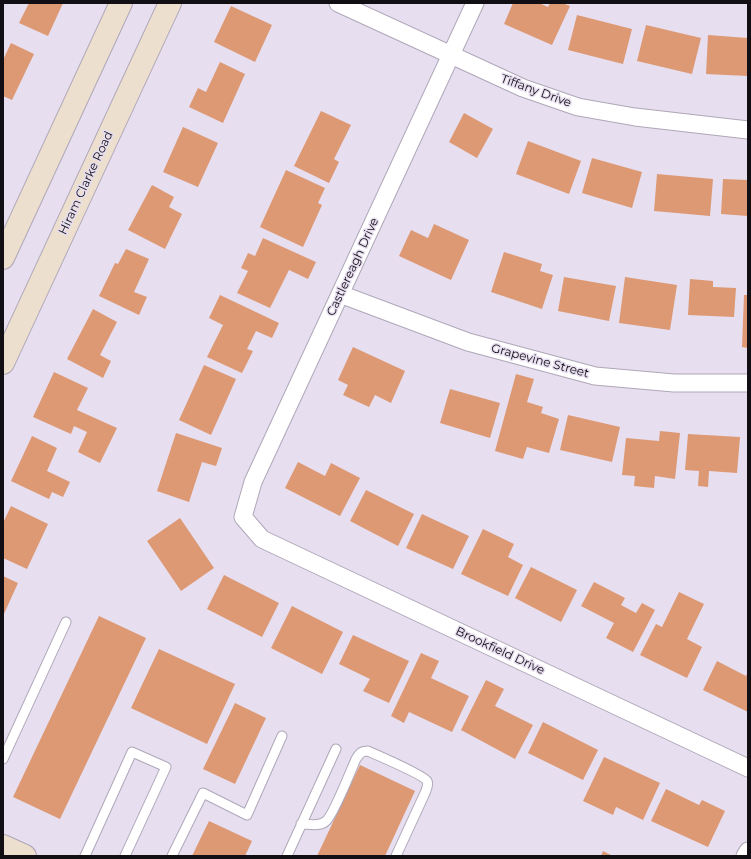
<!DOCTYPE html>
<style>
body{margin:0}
#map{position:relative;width:751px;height:859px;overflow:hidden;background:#e7def0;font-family:Montserrat,sans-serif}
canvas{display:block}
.frame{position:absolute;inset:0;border:4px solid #110e14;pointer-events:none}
</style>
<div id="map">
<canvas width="751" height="859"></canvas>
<div class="frame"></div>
</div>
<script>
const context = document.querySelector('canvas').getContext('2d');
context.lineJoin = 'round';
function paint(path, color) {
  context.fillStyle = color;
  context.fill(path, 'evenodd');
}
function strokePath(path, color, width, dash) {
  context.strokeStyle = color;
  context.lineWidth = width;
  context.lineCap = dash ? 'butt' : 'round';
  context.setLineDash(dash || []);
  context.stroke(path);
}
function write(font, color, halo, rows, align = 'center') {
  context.font = font + ' Montserrat,sans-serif';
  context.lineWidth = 3;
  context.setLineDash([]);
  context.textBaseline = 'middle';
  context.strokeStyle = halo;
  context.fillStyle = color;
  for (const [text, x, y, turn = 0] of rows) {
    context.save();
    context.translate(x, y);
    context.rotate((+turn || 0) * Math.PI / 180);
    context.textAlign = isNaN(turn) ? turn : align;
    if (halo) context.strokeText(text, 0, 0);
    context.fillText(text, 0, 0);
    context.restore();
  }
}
paint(new Path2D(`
 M 29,3 L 63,3 L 48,36 L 19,23 Z
 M 513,3 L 539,3 L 548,7 L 550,3 L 562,3 L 570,6 L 552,45 L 504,24 Z
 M 231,6 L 272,25 L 255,62 L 214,42 Z
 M 577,15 L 632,29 L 623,64 L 568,50 Z
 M 646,25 L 701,38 L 692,74 L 637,61 Z
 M 708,35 L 748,38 L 748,76 L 706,74 Z
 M 11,43 L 34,54 L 12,100 L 3,96 L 3,60 Z
 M 220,62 L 245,74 L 223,123 L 189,107 L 198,88 L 206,92 Z
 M 321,111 L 351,125 L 334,159 L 339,162 L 329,183 L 294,166 Z
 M 464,113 L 493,129 L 477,158 L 449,142 Z
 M 183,127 L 218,143 L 198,187 L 163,172 Z
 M 528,141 L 581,161 L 569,194 L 516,174 Z
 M 592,158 L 642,172 L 632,208 L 582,193 Z
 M 286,170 L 325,188 L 318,203 L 322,205 L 303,247 L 260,227 Z
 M 657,174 L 713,179 L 710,216 L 654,211 Z
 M 723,179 L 748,180 L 748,216 L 721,214 Z
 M 152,185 L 174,197 L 169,207 L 182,214 L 165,249 L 128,230 Z
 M 434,224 L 469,240 L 451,280 L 399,256 L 411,230 L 428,238 Z
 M 263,238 L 316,262 L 308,279 L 289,270 L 270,308 L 237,293 L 248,271 L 241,268 L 248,253 L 255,256 Z
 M 126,249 L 149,259 L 134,292 L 147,297 L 139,315 L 99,296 L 115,263 L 118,264 Z
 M 504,252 L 542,264 L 540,271 L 553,275 L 542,309 L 491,292 Z
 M 564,277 L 616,286 L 609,321 L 558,311 Z
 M 625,277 L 677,285 L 670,330 L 619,323 Z
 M 690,279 L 713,281 L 713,287 L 736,288 L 734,317 L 688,315 Z
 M 220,295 L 279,323 L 272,338 L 256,331 L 247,349 L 253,351 L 242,373 L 207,357 L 223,325 L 209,318 Z
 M 744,295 L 748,295 L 748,348 L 742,347 Z
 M 93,309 L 117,322 L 100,355 L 111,361 L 103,378 L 67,359 Z
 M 353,347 L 405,371 L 391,403 L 375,395 L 369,407 L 343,395 L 348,385 L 338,380 Z
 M 204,365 L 236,379 L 211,435 L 179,420 Z
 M 54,372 L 88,388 L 77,410 L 117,428 L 100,463 L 78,452 L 87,432 L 74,426 L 71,434 L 33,417 Z
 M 516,374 L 534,379 L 527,402 L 543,407 L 541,413 L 559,419 L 549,453 L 527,447 L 523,459 L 495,451 Z
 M 450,389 L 500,403 L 490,438 L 440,423 Z
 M 568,415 L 620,427 L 612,462 L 560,450 Z
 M 660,431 L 680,433 L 675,479 L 655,476 L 654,488 L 634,486 L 635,476 L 622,475 L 626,438 L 659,441 Z
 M 176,433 L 222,448 L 216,466 L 202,462 L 189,502 L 157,491 Z
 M 688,434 L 740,437 L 737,473 L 709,471 L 708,487 L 698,486 L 699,471 L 685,470 Z
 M 32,436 L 57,448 L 47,471 L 70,482 L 63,497 L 52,492 L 49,499 L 11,481 Z
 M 298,462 L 325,476 L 331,463 L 360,478 L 340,516 L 285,488 Z
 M 366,490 L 414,514 L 398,546 L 350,521 Z
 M 11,506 L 48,524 L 27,569 L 3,558 L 3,523 Z
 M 422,514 L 469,536 L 453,569 L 406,548 Z
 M 180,518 L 214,568 L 181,591 L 147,541 Z
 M 483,529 L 514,544 L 508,557 L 523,565 L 508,596 L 461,574 Z
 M 531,567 L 577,590 L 561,622 L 515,598 Z
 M 224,575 L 279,603 L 262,637 L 207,609 Z
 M 3,576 L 18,583 L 3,616 Z
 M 594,582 L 625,598 L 621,605 L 636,613 L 642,603 L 655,610 L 633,652 L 606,638 L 614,623 L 581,606 Z
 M 679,592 L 704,604 L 687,639 L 702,647 L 687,678 L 640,655 L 656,624 L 662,627 Z
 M 292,606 L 343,632 L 322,674 L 271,648 Z
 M 99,616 L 146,638 L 60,819 L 13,797 Z
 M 353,635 L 409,661 L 389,703 L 363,691 L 370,679 L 339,664 Z
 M 159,649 L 235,684 L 207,744 L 131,708 Z
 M 421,653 L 439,661 L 431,678 L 469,696 L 452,732 L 409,712 L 404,723 L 391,716 Z
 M 717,661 L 746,676 L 748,672 L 748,712 L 703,690 Z
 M 486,680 L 504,689 L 495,706 L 533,725 L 515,759 L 461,730 Z
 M 235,703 L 266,718 L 235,784 L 203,769 Z
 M 543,722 L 598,750 L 583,780 L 528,753 Z
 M 604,757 L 660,783 L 643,820 L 616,807 L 613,815 L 583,801 Z
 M 360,765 L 415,791 L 385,856 L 317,856 Z
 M 666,789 L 699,805 L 702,800 L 725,811 L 708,847 L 651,821 Z
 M 209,821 L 252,841 L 245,856 L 192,856 Z
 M 603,851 L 613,856 L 601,856 Z`), '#dd9973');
const lane = new Path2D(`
 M 3,759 L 66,622
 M 301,824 C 309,824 320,827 326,821 C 333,816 351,770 356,759 C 359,754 361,751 368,751 C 377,755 424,775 427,781 C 429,785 426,790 425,793 L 396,856
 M 85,856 L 132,752 L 166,767 L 125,856
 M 172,856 L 203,793 L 247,815 L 282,736
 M 287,856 L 336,749`);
const street = new Path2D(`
 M 338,3 L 523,88 L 578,107 L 635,117 L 748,130
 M 475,3 L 253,482 L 243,517 L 262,539 L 748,768
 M 340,294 L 468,342 L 595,376 L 674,383 L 748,383
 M 745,856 L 748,851`);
const secondary = new Path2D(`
 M 3,258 L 121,3
 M 3,363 L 170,3
 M 3,846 L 25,856`);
strokePath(lane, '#afa7b8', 11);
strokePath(street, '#afa7b8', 19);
strokePath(secondary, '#afa7b8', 24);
strokePath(lane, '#fff', 9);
strokePath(street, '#fff', 17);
strokePath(secondary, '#eddfce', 22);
write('12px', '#110e14', '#e7def0', [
 ["Tiffany Drive",536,91,20],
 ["Hiram Clarke Road",86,183,-65],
 ["Castlereagh Drive",353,267,-65],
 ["Grapevine Street",540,361,15],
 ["Brookfield Drive",500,651,25]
]);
</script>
